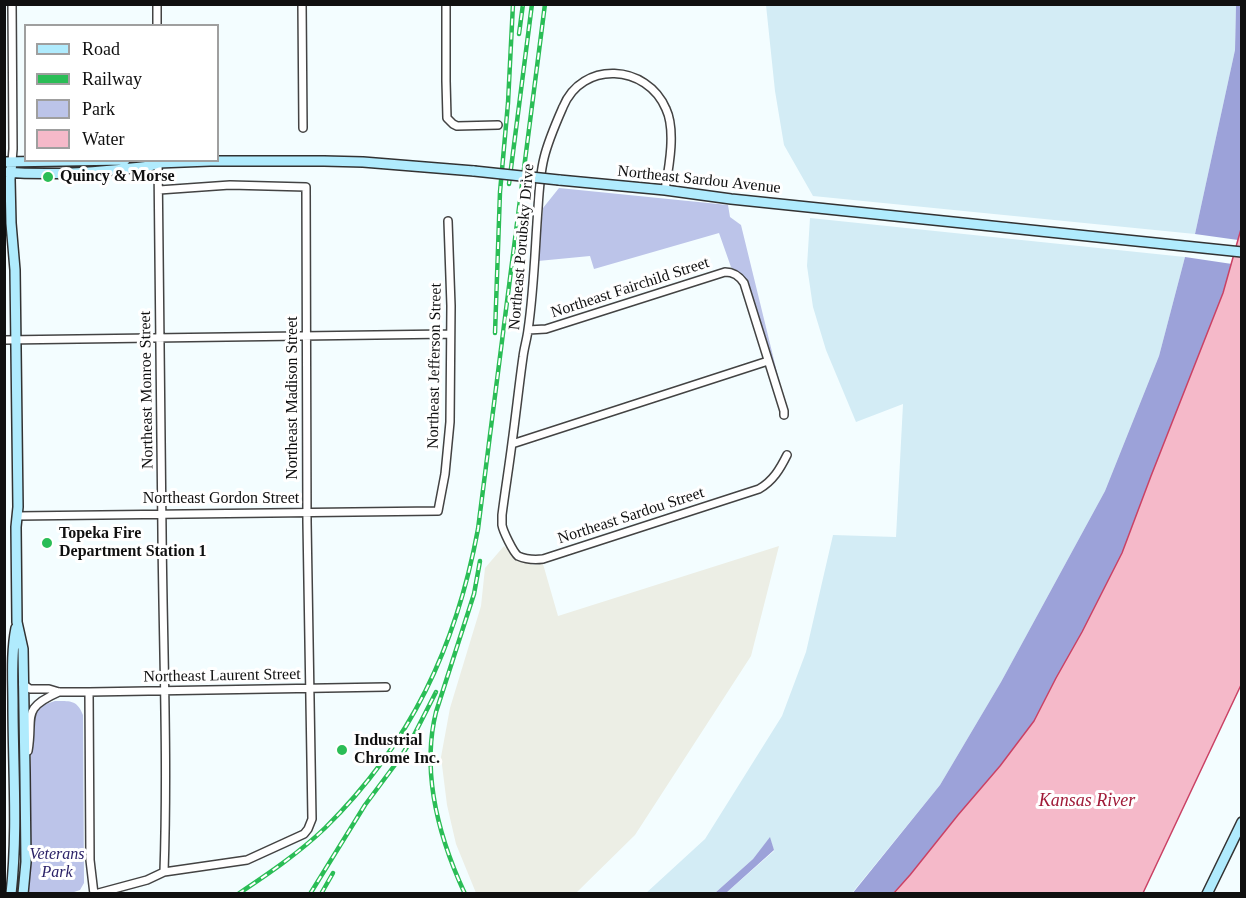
<!DOCTYPE html>
<style>
body{margin:0}
#map{position:relative;width:1246px;height:898px;overflow:hidden;background:#f3fdff;font-family:Georgia,serif}
canvas{display:block}
.frame{position:absolute;inset:0;border:6px solid #101010;pointer-events:none}
.legend{position:absolute;left:24px;top:24px;width:195px;height:138px;box-sizing:border-box;background:#fff;border:2px solid #9f9f9f;margin:0;padding:8px 10px;list-style:none;font-size:18px;color:#101010}
.legend li{display:flex;align-items:center;gap:12px;height:30px}
.legend b{width:30px;border:2px solid #9f9f9f}
</style>
<div id="map">
<canvas width="1246" height="898"></canvas>
<div class="frame"></div>
<ul class="legend">
<li><b style="height:8px;background:#b0ebfd"></b>Road</li>
<li><b style="height:8px;background:#2abd56"></b>Railway</li>
<li><b style="height:16px;background:#bcc4e9"></b>Park</li>
<li><b style="height:16px;background:#f5b9c9"></b>Water</li>
</ul>
</div>
<script>
const context = document.querySelector('canvas').getContext('2d');
context.lineJoin = 'round';
function paint(path, color) {
  context.fillStyle = color;
  context.fill(path, 'evenodd');
}
function strokePath(path, color, width, dash) {
  context.strokeStyle = color;
  context.lineWidth = width;
  context.lineCap = dash ? 'butt' : 'round';
  context.setLineDash(dash || []);
  context.stroke(path);
}
function write(font, color, halo, rows, align = 'center') {
  context.font = font + ' Georgia,serif';
  context.lineWidth = 6;
  context.setLineDash([]);
  context.textBaseline = 'middle';
  context.strokeStyle = halo;
  context.fillStyle = color;
  for (const [text, x, y, turn = 0] of rows) {
    context.save();
    context.translate(x, y);
    context.rotate((+turn || 0) * Math.PI / 180);
    context.textAlign = isNaN(turn) ? turn : align;
    if (halo) context.strokeText(text, 0, 0);
    context.fillText(text, 0, 0);
    context.restore();
  }
}
paint(new Path2D(`
 M 504,546 L 516,558 L 533,565 L 543,564 L 558,616 L 779,546 L 751,656 L 635,835 L 576,893 L 476,893 L 456,844 L 447,805 L 441,757 L 450,708 L 481,606 L 485,568 Z`), '#eceee5');
paint(new Path2D(`
 M 766,5 L 1236,5 L 1235,50 L 1195,234 L 813,196 L 784,145 L 775,91 Z
 M 810,218 L 1185,257 L 1159,356 L 1105,491 L 1001,682 L 940,785 L 852,893 L 726,893 L 774,851 L 770,838 L 753,859 L 715,893 L 645,894 L 705,839 L 782,716 L 806,652 L 833,535 L 896,537 L 903,404 L 856,422 L 826,350 L 813,307 L 807,266 Z`), '#d3ecf5');
paint(new Path2D(`
 M 559,188 L 728,205 L 730,217 L 741,225 L 785,405 L 745,280 L 740,274 L 731,267 L 719,233 L 594,269 L 590,256 L 538,261 L 543,208 Z
 M 55,701 C 71,701 77,700 83,715 L 84,883 L 80,890 L 71,893 L 27,894 L 30,838 L 31,753 L 34,738 L 34,722 L 35,712 L 43,705 Z`), '#bcc4e9');
paint(new Path2D(`
 M 1236,5 L 1241,5 L 1241,229 L 1238,240 L 1195,234 L 1235,50 Z
 M 1185,257 L 1232,264 L 1223,293 L 1151,476 L 1122,553 L 1082,632 L 1056,678 L 1034,721 L 1000,766 L 958,815 L 910,875 L 893,893 L 852,894 L 940,785 L 1001,682 L 1105,491 L 1159,356 Z
 M 770,837 L 774,850 L 726,893 L 715,893 L 753,859 Z`), '#9ca2d9');
const water = new Path2D(`
 M 1241,229 L 1241,685 L 1143,893 L 893,894 L 910,875 L 958,815 L 1000,766 L 1034,721 L 1056,678 L 1082,632 L 1122,553 L 1151,476 L 1223,293 Z`);
paint(water, '#f5b9c9');
strokePath(water, '#ca4164', 1.5);
const street = new Path2D(`
 M 12,4 L 13,149 L 12,162
 M 157,4 L 157,26
 M 302,4 L 303,128
 M 446,4 L 446,81 L 447,118 L 453,124 L 457,126 L 498,125
 M 158,160 C 160,284 160,408 162,532 C 163,645 168,758 164,872
 M 665,190 C 669,167 676,130 666,109 C 647,64 582,60 563,107 C 556,123 548,141 544,158 C 540,174 539,191 538,208 C 535,248 534,290 528,330 C 527,339 524,348 523,357 C 519,385 516,414 512,443 C 509,467 505,491 502,515 C 502,516 502,524 502,525 C 503,531 513,552 518,556 C 525,559 535,560 543,559 L 759,489 C 773,481 780,469 787,455
 M 528,330 L 546,329 L 725,272 C 734,272 739,276 744,283 L 784,411 L 784,415
 M 4,340 L 450,334
 M 512,444 L 768,361
 M 17,516 L 438,511 L 445,474 L 450,422 L 451,306 L 448,221
 M 23,684 L 30,689 L 49,689 L 59,692 L 89,692 L 386,687
 M 89,692 L 90,860 L 94,894
 M 28,751 C 34,716 20,709 59,692
 M 95,894 L 147,880 L 164,872 L 247,860 L 304,834 L 308,829 L 312,819 L 307,522 L 306,187 L 230,185 L 159,190`);
const secondary = new Path2D(`
 M 152,160 L 158,163 L 210,161 L 324,161 L 363,162 L 474,171
 M 4,162 L 125,160
 M 12,162 L 10,179 L 11,223 L 15,270 L 18,507 L 16,527 L 17,622 L 23,649 L 25,773 L 26,862 L 23,894
 M 4,172 C 55,176 100,172 150,166 L 158,163
 M 559,180 L 665,190 L 731,199 L 1242,252
 M 11,894 C 18,831 13,768 13,705 C 13,680 11,653 16,628
 M 1207,894 L 1242,822`);
strokePath(street, '#434343', 10);
strokePath(secondary, '#323232', 12);
strokePath(street, '#fff', 7);
strokePath(secondary, '#b0ebfd', 9);
const rail = new Path2D(`
 M 519,34 L 523,4
 M 509,184 L 532,4
 M 495,333 L 500,192 L 508,103 L 513,4
 M 238,894 C 268,874 299,853 325,828 C 411,743 456,647 478,529 L 545,4
 M 310,894 L 365,805 L 400,758 L 412,739 L 436,692
 M 321,894 L 333,873
 M 465,894 C 439,838 421,773 436,712 L 474,594 L 480,561`);
strokePath(rail, '#2abd56', 4.5);
strokePath(rail, '#fff', 2, [7]);
const secondaryBridge = new Path2D(`
 M 474,171 L 559,180`);
strokePath(secondaryBridge, '#323232', 12, []);
strokePath(secondaryBridge, '#b0ebfd', 9);
for (const [x, y, r, color] of [
 [48,177,6,"#2abd56"],
 [47,543,6,"#2abd56"],
 [342,750,6,"#2abd56"]
]) {
  const dot = new Path2D();
  dot.arc(x, y, r, 0, 2 * Math.PI);
  context.fillStyle = color;
  context.fill(dot);
  strokePath(dot, '#fff', 2);
}
write('bold 16px', '#101010', '#fff', [
 ["Quincy & Morse",60,177],
 ["Topeka Fire",59,534],
 ["Department Station 1",59,552],
 ["Industrial",354,741],
 ["Chrome Inc.",354,759]
], 'left');
write('16px', '#101010', '#fff', [
 ["Northeast Sardou Avenue",699,180,6],
 ["Northeast Porubsky Drive",522,247,-85],
 ["Northeast Fairchild Street",630,288,-18],
 ["Northeast Jefferson Street",435,366,-89],
 ["Northeast Monroe Street",147,390,-91],
 ["Northeast Madison Street",293,398,-90],
 ["Northeast Gordon Street",221,499],
 ["Northeast Sardou Street",631,516,-18],
 ["Northeast Laurent Street",222,676,-1]
]);
write('italic 16px', '#2a2167', '#fff', [
 ["Veterans",57,855],
 ["Park",57,873]
]);
write('italic 18px', '#a01b38', '#fff', [
 ["Kansas River",1087,801]
]);
</script>
